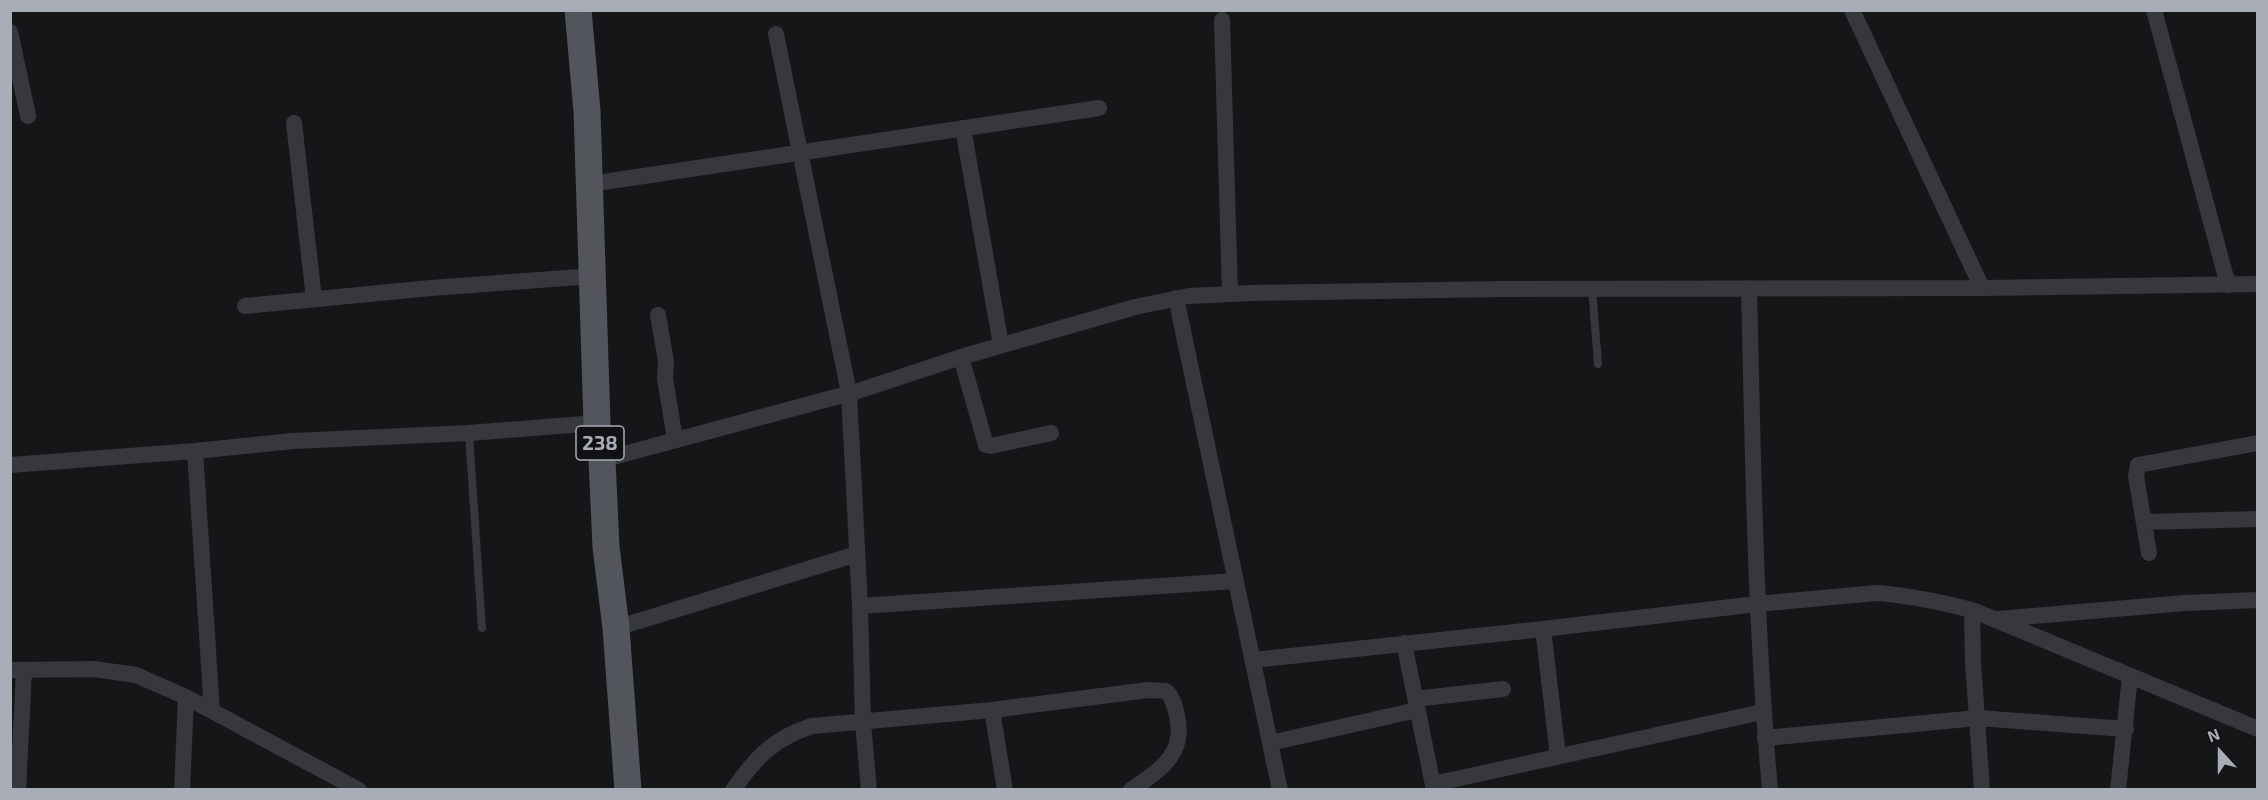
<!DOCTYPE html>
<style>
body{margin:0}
#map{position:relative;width:2268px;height:800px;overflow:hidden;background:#161618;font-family:"Exo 2",sans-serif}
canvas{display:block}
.frame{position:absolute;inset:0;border:12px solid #a8adb8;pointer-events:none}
.north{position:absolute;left:2190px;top:722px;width:60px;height:60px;-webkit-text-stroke:4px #111113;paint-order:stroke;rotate:339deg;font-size:16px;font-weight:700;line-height:24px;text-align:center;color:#a8adb8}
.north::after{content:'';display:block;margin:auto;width:21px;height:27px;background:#a8adb8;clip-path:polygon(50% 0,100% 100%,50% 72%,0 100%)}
</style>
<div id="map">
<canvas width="2268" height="800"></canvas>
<div class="frame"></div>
<div class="north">N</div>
</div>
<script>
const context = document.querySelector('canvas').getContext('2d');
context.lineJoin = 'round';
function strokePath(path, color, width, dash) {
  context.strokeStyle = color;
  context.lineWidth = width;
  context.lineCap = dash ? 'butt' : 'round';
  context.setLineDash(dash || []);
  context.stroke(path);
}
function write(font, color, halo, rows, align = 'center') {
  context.font = font + ' "Exo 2",sans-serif';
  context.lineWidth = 4.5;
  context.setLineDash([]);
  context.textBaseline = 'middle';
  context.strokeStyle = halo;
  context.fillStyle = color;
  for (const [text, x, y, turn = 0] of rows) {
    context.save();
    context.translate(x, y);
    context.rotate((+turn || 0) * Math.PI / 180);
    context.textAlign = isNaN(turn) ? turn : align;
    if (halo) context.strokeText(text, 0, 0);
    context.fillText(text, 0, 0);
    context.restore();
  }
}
strokePath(new Path2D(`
 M 1592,288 L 1598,364
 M 469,433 L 482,628`), '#37383d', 8);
strokePath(new Path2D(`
 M 1852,10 L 1982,288
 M 2154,10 L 2228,285
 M 1222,20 L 1230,294
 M 10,32 L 28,116
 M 776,34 L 849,393 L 860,606 L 863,723 L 869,790
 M 294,123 L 314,299
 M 963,128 L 1001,345
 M 590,184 L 1099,108
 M 1749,288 C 1753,455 1755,623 1770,790
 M 1176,298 L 1280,790
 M 245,306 L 431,288 L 593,276
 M 658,315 L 666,361 L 665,379 L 675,439
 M 961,357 L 986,445 L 991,446 L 1051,433
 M 195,451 L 212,711
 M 602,460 L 858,391 L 961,357 L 1135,307 L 1189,296 L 1251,293 L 1504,289 L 1982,288 L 2258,284
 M 10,465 L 195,451 L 293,441 L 469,433 L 597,423
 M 2145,522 L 2258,519
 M 2149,553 L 2136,476 L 2138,465 L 2258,443
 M 860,606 L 1236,581
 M 1972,610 L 1973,663 L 1982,790
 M 1998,619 L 2185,603 L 2258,600
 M 616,628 L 857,554
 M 1543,629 L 1558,756
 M 1404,643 L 1434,790
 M 1253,660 L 1543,629 L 1757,604 L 1876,593 C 1909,595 1940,602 1972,610 L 2258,729
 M 10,670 L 94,669 L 136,675 L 186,697 L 359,790
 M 1415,699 L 1503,689
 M 992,710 L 1005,790
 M 1765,738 L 1978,718 L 2126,729
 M 1270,743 L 1417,710
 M 1433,784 L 1762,712
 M 18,790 L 24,670
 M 182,790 L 186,697
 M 733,790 C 756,757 774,738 812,726 L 992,710 L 1148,690 L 1166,691 C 1173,697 1175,707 1177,716 C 1186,754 1160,770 1131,790
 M 2118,790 L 2130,676`), '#37383d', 16);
strokePath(new Path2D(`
 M 578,10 L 587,111 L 597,423 L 602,460 L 606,547 L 616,628 L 628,790`), '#53555c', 27);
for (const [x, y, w] of [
 [600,443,48]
]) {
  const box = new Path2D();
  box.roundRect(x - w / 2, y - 17, w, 34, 4.5);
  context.fillStyle = '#111113';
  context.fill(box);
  strokePath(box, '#a8adb8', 1.5);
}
write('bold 20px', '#a8adb8', null, [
 ["238",600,443]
]);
</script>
